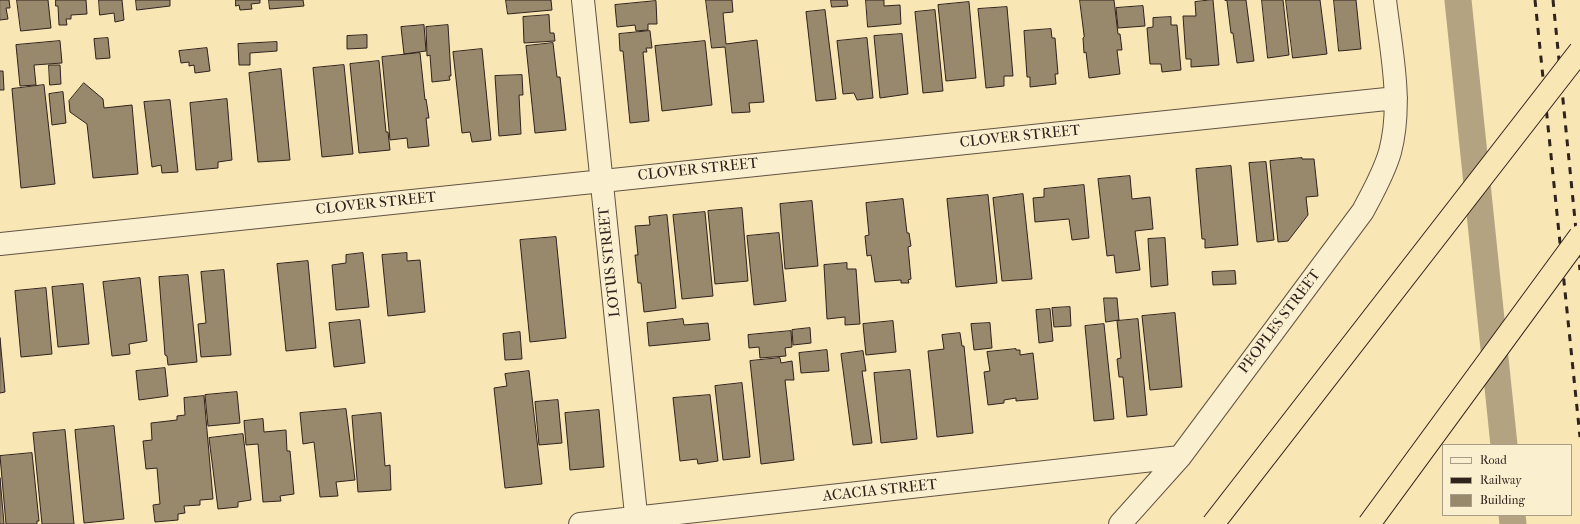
<!DOCTYPE html>
<style>
body{margin:0}
#map{position:relative;width:1580px;height:524px;overflow:hidden;background:#f8e6b5;font-family:"IM FELL French Canon",serif}
canvas{display:block}
.legend{position:absolute;left:1442px;top:444px;width:130px;height:72px;box-sizing:border-box;background:#faefcf;border:1px solid #a99d88;margin:0;padding:5px 7px;list-style:none;font-size:12px;color:#30221d}
.legend li{display:flex;align-items:center;gap:8px;height:20px}
.legend b{width:20px;border:1px solid #a99d88}
</style>
<div id="map">
<canvas width="1580" height="524"></canvas>
<ul class="legend">
<li><b style="height:5px;background:#faefcf"></b>Road</li>
<li><b style="height:5px;background:#30221d"></b>Railway</li>
<li><b style="height:11px;background:#98886c"></b>Building</li>
</ul>
</div>
<script>
const context = document.querySelector('canvas').getContext('2d');
context.lineJoin = 'round';
function strokePath(path, color, width, dash) {
  context.strokeStyle = color;
  context.lineWidth = width;
  context.lineCap = dash ? 'butt' : 'round';
  context.setLineDash(dash || []);
  context.stroke(path);
}
function paint(path, color) {
  context.fillStyle = color;
  context.fill(path, 'evenodd');
}
function write(font, color, halo, rows, align = 'center') {
  context.font = font + ' "IM FELL French Canon",serif';
  context.lineWidth = 3.5;
  context.setLineDash([]);
  context.textBaseline = 'middle';
  context.strokeStyle = halo;
  context.fillStyle = color;
  for (const [text, x, y, turn = 0] of rows) {
    context.save();
    context.translate(x, y);
    context.rotate((+turn || 0) * Math.PI / 180);
    context.textAlign = isNaN(turn) ? turn : align;
    if (halo) context.strokeText(text, 0, 0);
    context.fillText(text, 0, 0);
    context.restore();
  }
}
strokePath(new Path2D(`
 M 1458,0 L 1504,445
 M 1512,515 L 1513,524`), '#b4a381', 27);
const building = new Path2D(`
 M 0,0 L 9,0 L 10,8 L 6,8 L 8,19 L 0,20 Z
 M 17,0 L 48,0 L 51,28 L 21,31 Z
 M 56,0 L 86,0 L 87,14 L 71,15 L 71,19 L 66,19 L 67,25 L 59,25 L 58,6 L 56,6 Z
 M 99,0 L 122,0 L 124,20 L 115,22 L 114,13 L 100,15 Z
 M 136,0 L 170,0 L 170,6 L 137,10 Z
 M 236,0 L 260,0 L 260,3 L 251,4 L 252,9 L 240,10 L 239,5 L 236,6 Z
 M 269,0 L 303,0 L 304,6 L 270,9 Z
 M 506,0 L 551,0 L 552,10 L 508,14 Z
 M 706,0 L 732,0 L 733,12 L 723,13 L 726,44 L 757,40 L 764,102 L 749,103 L 750,112 L 732,113 L 725,47 L 712,48 Z
 M 831,0 L 847,0 L 848,6 L 832,7 Z
 M 866,0 L 884,0 L 884,6 L 900,5 L 901,24 L 868,27 Z
 M 1080,0 L 1114,0 L 1118,34 L 1120,34 L 1122,50 L 1117,50 L 1120,74 L 1089,78 L 1086,52 L 1084,53 L 1083,38 L 1084,37 Z
 M 1213,0 L 1219,65 L 1191,67 L 1191,59 L 1186,59 L 1183,16 L 1196,16 L 1195,2 Z
 M 1225,0 L 1246,0 L 1254,61 L 1237,63 L 1233,33 L 1231,33 L 1227,1 Z
 M 1262,0 L 1283,0 L 1289,55 L 1268,58 Z
 M 1286,0 L 1320,0 L 1327,54 L 1293,58 Z
 M 1334,0 L 1356,0 L 1361,49 L 1339,51 Z
 M 656,1 L 657,24 L 648,24 L 648,30 L 636,31 L 635,25 L 617,27 L 615,5 Z
 M 969,2 L 976,78 L 946,81 L 938,5 Z
 M 1143,6 L 1145,26 L 1118,28 L 1116,8 Z
 M 1007,7 L 1013,76 L 1004,76 L 1004,86 L 986,88 L 978,9 Z
 M 825,10 L 836,99 L 816,101 L 806,12 Z
 M 935,10 L 943,91 L 923,93 L 915,12 Z
 M 549,15 L 550,33 L 554,33 L 555,41 L 524,43 L 523,17 Z
 M 1171,17 L 1171,25 L 1177,25 L 1181,70 L 1162,72 L 1161,64 L 1150,64 L 1147,28 L 1153,27 L 1153,18 Z
 M 424,25 L 426,51 L 404,54 L 401,27 Z
 M 448,25 L 451,76 L 449,76 L 450,80 L 432,82 L 430,55 L 427,56 L 426,27 Z
 M 1051,29 L 1052,38 L 1055,38 L 1058,74 L 1055,74 L 1056,84 L 1030,87 L 1030,77 L 1027,77 L 1024,31 Z
 M 650,31 L 652,48 L 646,48 L 647,52 L 643,52 L 649,121 L 630,123 L 623,51 L 620,51 L 619,34 Z
 M 902,34 L 908,94 L 880,98 L 874,36 Z
 M 367,35 L 367,48 L 347,49 L 347,36 Z
 M 108,38 L 110,58 L 96,59 L 94,39 Z
 M 867,38 L 873,98 L 857,100 L 854,93 L 843,94 L 837,41 Z
 M 60,41 L 62,63 L 34,65 L 36,85 L 20,86 L 16,45 Z
 M 705,41 L 712,105 L 662,111 L 655,46 Z
 M 277,42 L 277,51 L 250,53 L 250,65 L 239,65 L 238,44 Z
 M 553,43 L 557,77 L 560,77 L 566,130 L 535,133 L 526,46 Z
 M 207,48 L 210,71 L 195,73 L 194,65 L 189,66 L 189,62 L 181,63 L 179,51 Z
 M 482,49 L 491,140 L 472,142 L 470,132 L 462,133 L 453,52 Z
 M 420,53 L 425,100 L 426,99 L 429,118 L 426,118 L 429,146 L 408,148 L 407,138 L 390,140 L 382,57 Z
 M 379,61 L 386,132 L 388,132 L 390,150 L 359,153 L 350,64 Z
 M 49,65 L 60,65 L 61,84 L 50,85 Z
 M 344,65 L 353,154 L 322,157 L 313,68 Z
 M 281,69 L 290,160 L 258,162 L 249,73 Z
 M 0,71 L 3,71 L 4,90 L 0,90 Z
 M 522,75 L 523,95 L 519,95 L 521,134 L 499,136 L 495,76 Z
 M 84,83 L 103,99 L 104,108 L 132,105 L 138,174 L 93,178 L 87,124 L 70,112 L 69,101 Z
 M 44,85 L 55,184 L 21,188 L 12,89 Z
 M 63,92 L 66,123 L 52,125 L 49,94 Z
 M 227,99 L 232,160 L 218,162 L 218,168 L 196,170 L 190,103 Z
 M 170,100 L 178,172 L 162,173 L 161,165 L 152,167 L 144,102 Z
 M 1302,158 L 1302,159 L 1314,159 L 1318,196 L 1306,197 L 1308,215 L 1288,241 L 1278,242 L 1270,161 Z
 M 1266,162 L 1274,240 L 1257,242 L 1249,163 Z
 M 1231,166 L 1238,245 L 1205,248 L 1205,239 L 1202,239 L 1196,169 Z
 M 1130,176 L 1132,199 L 1150,197 L 1153,229 L 1135,231 L 1140,270 L 1116,273 L 1114,255 L 1107,256 L 1098,179 Z
 M 1084,185 L 1089,238 L 1072,240 L 1069,219 L 1035,222 L 1033,198 L 1044,197 L 1044,189 Z
 M 1023,194 L 1032,279 L 1002,281 L 993,198 Z
 M 988,195 L 997,283 L 956,287 L 947,199 Z
 M 903,199 L 907,233 L 909,233 L 911,246 L 908,247 L 911,279 L 908,280 L 909,283 L 901,283 L 901,280 L 875,282 L 871,255 L 867,256 L 865,236 L 869,235 L 866,203 Z
 M 812,201 L 818,266 L 785,269 L 780,204 Z
 M 742,208 L 748,281 L 715,284 L 708,211 Z
 M 705,212 L 713,296 L 682,299 L 673,215 Z
 M 667,215 L 676,308 L 644,312 L 641,283 L 638,283 L 635,255 L 638,255 L 635,226 L 650,225 L 649,217 Z
 M 779,233 L 786,301 L 754,305 L 747,236 Z
 M 556,237 L 566,338 L 530,342 L 520,240 Z
 M 1165,238 L 1168,285 L 1151,287 L 1148,239 Z
 M 363,253 L 369,307 L 336,310 L 332,265 L 346,263 L 346,255 Z
 M 407,253 L 407,261 L 420,260 L 425,312 L 388,316 L 382,255 Z
 M 308,261 L 316,348 L 286,351 L 277,264 Z
 M 847,263 L 847,269 L 856,269 L 860,324 L 845,325 L 845,317 L 827,319 L 824,265 Z
 M 224,270 L 231,355 L 201,357 L 198,324 L 206,323 L 201,272 Z
 M 1235,271 L 1236,284 L 1213,285 L 1212,272 Z
 M 188,275 L 197,362 L 168,365 L 167,356 L 165,355 L 159,277 Z
 M 140,278 L 147,341 L 129,344 L 130,354 L 112,356 L 103,282 Z
 M 83,284 L 89,344 L 58,347 L 52,287 Z
 M 46,288 L 52,354 L 21,357 L 15,291 Z
 M 1104,298 L 1117,298 L 1119,320 L 1106,322 Z
 M 1070,307 L 1071,326 L 1054,327 L 1052,308 Z
 M 1050,309 L 1053,341 L 1039,343 L 1036,310 Z
 M 1175,313 L 1182,387 L 1150,390 L 1142,316 Z
 M 683,319 L 684,325 L 708,323 L 710,340 L 649,346 L 647,323 Z
 M 1138,319 L 1147,415 L 1127,417 L 1123,377 L 1119,377 L 1117,359 L 1121,358 L 1117,321 Z
 M 360,320 L 365,363 L 334,367 L 329,323 Z
 M 893,321 L 896,352 L 866,355 L 863,324 Z
 M 990,323 L 992,348 L 974,350 L 971,324 Z
 M 1104,324 L 1114,419 L 1094,421 L 1085,326 Z
 M 810,328 L 811,343 L 793,345 L 792,330 Z
 M 791,331 L 792,347 L 785,348 L 786,356 L 760,358 L 759,347 L 749,348 L 748,335 Z
 M 520,332 L 522,359 L 505,360 L 503,334 Z
 M 960,333 L 962,346 L 964,346 L 973,433 L 937,437 L 928,351 L 944,349 L 942,335 Z
 M 0,338 L 5,392 L 0,393 Z
 M 1016,349 L 1016,350 L 1020,350 L 1020,355 L 1033,353 L 1038,399 L 1016,401 L 1016,398 L 1004,400 L 1004,403 L 988,405 L 984,372 L 990,371 L 987,352 Z
 M 827,350 L 829,371 L 801,373 L 799,353 Z
 M 863,351 L 866,371 L 862,371 L 872,443 L 853,445 L 841,354 Z
 M 780,358 L 781,363 L 792,361 L 794,380 L 785,380 L 794,460 L 761,464 L 750,361 Z
 M 165,368 L 168,396 L 139,400 L 136,371 Z
 M 910,370 L 917,439 L 881,443 L 874,373 Z
 M 529,371 L 542,484 L 505,488 L 494,388 L 507,386 L 505,374 Z
 M 742,383 L 750,457 L 723,460 L 715,386 Z
 M 237,392 L 240,423 L 208,426 L 205,395 Z
 M 710,395 L 718,461 L 698,464 L 697,459 L 680,461 L 673,398 Z
 M 204,396 L 213,499 L 200,500 L 200,505 L 184,506 L 185,513 L 178,514 L 178,520 L 155,522 L 153,505 L 160,504 L 157,468 L 146,469 L 143,441 L 152,440 L 151,423 L 177,420 L 177,416 L 185,415 L 184,398 Z
 M 558,400 L 562,443 L 539,445 L 535,402 Z
 M 346,409 L 355,480 L 336,482 L 338,496 L 320,497 L 314,442 L 303,444 L 300,413 Z
 M 599,410 L 604,467 L 570,470 L 565,413 Z
 M 381,413 L 385,466 L 390,465 L 391,490 L 358,492 L 352,416 Z
 M 263,419 L 264,432 L 286,430 L 287,451 L 290,451 L 294,494 L 280,496 L 281,501 L 263,502 L 258,444 L 246,445 L 244,421 Z
 M 114,426 L 124,519 L 84,523 L 75,430 Z
 M 65,430 L 74,524 L 42,524 L 33,433 Z
 M 243,434 L 251,500 L 238,502 L 238,507 L 218,509 L 209,438 Z
 M 32,453 L 39,521 L 37,521 L 37,524 L 6,524 L 0,456 Z
 M 0,478 L 4,524 L 0,524 Z`);
paint(building, '#98886c');
strokePath(building, '#30221d', 1);
const street = new Path2D(`
 M 583,0 L 637,524
 M 0,244 L 1396,98
 M 580,524 L 1180,457
 M 1120,524 L 1180,457 L 1363,211 C 1373,192 1384,173 1390,152 C 1403,103 1391,50 1385,0`);
strokePath(street, '#625343', 24);
strokePath(street, '#faefcf', 22);
strokePath(new Path2D(`
 M 1535,0 L 1580,437
 M 1553,0 L 1580,270`), '#30221d', 3, [7, 7]);
const highwayBridge = new Path2D(`
 M 1213,524 L 1580,51
 M 1369,524 L 1580,236`);
strokePath(highwayBridge, '#30221d', 24, []);
strokePath(highwayBridge, '#f8e6b5', 22);
write('15px', '#30221d', '#faefcf', [
 ["CLOVER STREET",1020,137,-6],
 ["CLOVER STREET",698,170,-6],
 ["CLOVER STREET",376,204,-6],
 ["LOTUS STREET",610,262,-96],
 ["PEOPLES STREET",1280,322,-53],
 ["ACACIA STREET",880,491,-6]
]);
</script>
